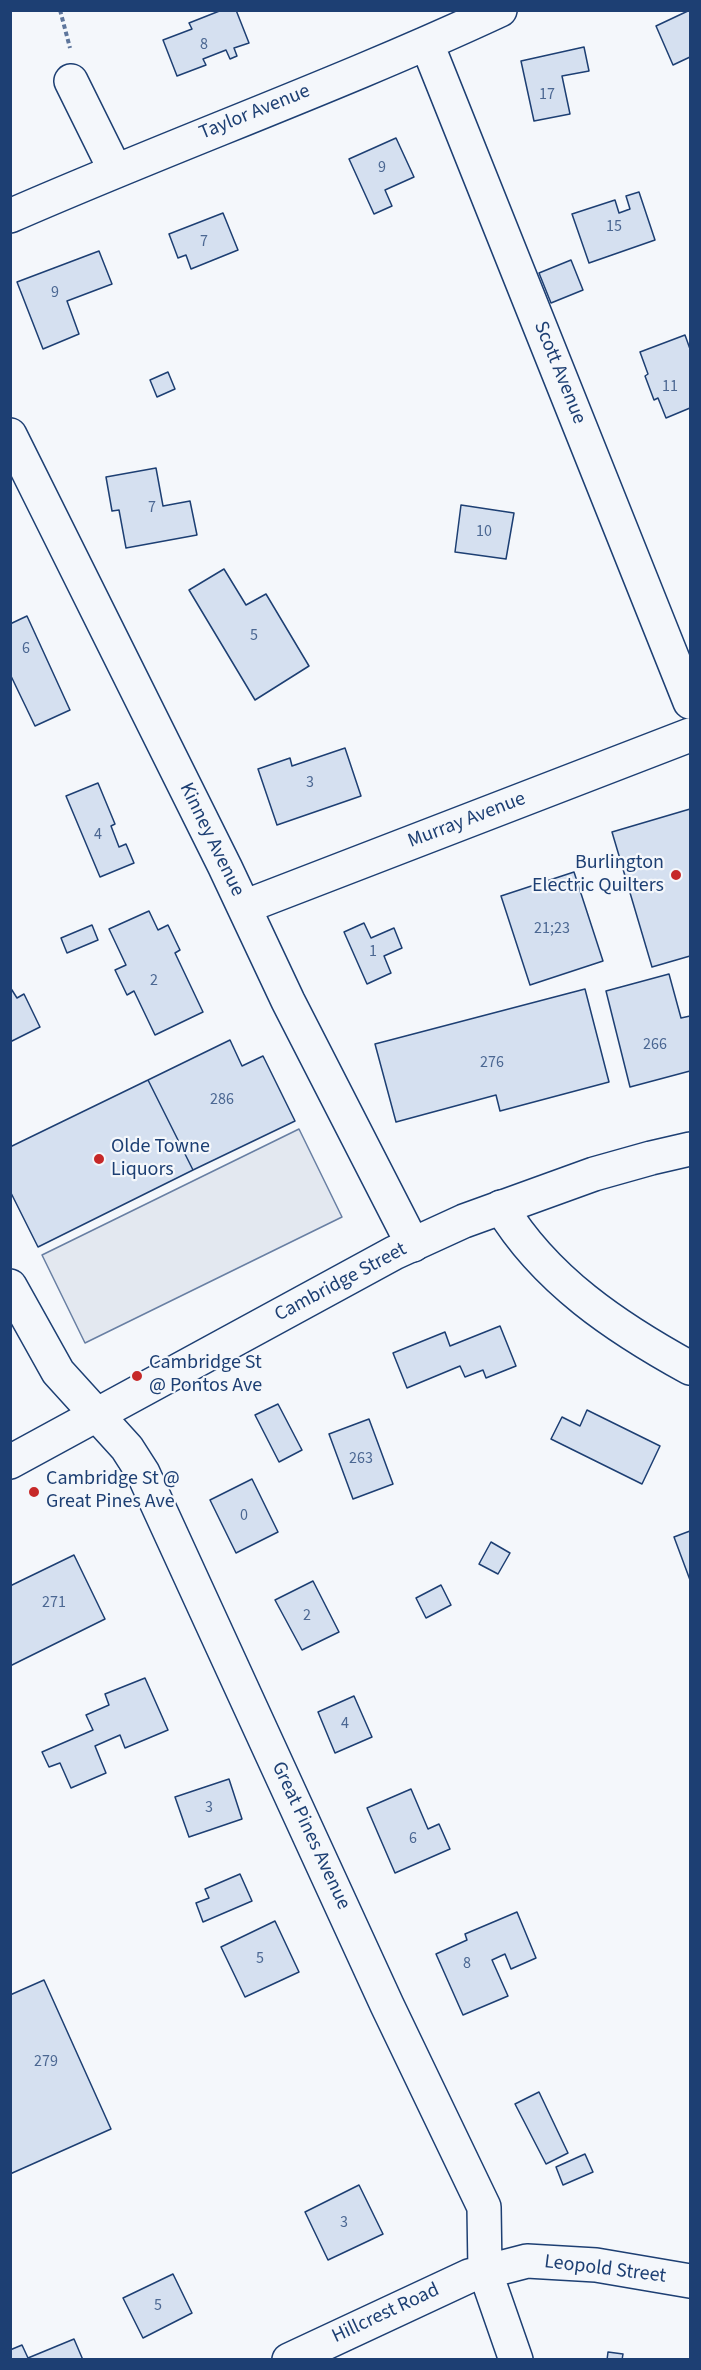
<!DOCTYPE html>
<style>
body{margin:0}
#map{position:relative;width:701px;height:2370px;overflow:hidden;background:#f4f7fb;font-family:"Source Sans 3",sans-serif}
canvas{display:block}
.frame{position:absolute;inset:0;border:12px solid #1d3f73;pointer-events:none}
</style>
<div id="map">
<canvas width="701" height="2370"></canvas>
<div class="frame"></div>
</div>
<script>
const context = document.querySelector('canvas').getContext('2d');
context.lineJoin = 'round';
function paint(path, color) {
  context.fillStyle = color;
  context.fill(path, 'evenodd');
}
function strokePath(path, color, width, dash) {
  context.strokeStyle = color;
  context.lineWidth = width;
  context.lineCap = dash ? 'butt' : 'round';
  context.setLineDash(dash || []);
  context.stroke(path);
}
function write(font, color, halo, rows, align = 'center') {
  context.font = font + ' "Source Sans 3",sans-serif';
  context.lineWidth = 4.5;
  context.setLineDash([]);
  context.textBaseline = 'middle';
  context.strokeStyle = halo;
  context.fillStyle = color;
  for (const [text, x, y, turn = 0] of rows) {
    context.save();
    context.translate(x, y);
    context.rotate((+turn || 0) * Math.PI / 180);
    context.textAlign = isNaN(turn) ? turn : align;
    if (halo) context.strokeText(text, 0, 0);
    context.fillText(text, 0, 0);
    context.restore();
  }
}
const parking = new Path2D(`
 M 299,1129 L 342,1217 L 85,1343 L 42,1255 Z`);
paint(parking, '#e3e8f0');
strokePath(parking, '#687fa3', 1.5);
const building = new Path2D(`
 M 222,10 L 236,10 L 249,43 L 234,48 L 237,56 L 230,59 L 226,50 L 203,59 L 206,65 L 177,76 L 163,40 L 192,29 L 189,23 Z
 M 690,10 L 690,57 L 673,65 L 656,26 Z
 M 584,47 L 589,71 L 562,76 L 570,114 L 534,121 L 521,61 Z
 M 396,138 L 414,177 L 385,190 L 392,206 L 374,214 L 349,159 Z
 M 639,192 L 655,240 L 589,263 L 572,214 L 615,200 L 619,213 L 630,209 L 626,196 Z
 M 223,213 L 238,250 L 191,269 L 186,255 L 178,258 L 169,234 Z
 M 99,251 L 112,284 L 67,301 L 79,334 L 43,349 L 17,282 Z
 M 571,260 L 583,290 L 551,303 L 539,273 Z
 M 685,335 L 690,349 L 690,408 L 666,418 L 658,398 L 654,400 L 645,376 L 648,374 L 640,352 Z
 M 168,372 L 175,389 L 157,397 L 150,380 Z
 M 156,468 L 163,506 L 190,501 L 197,535 L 126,548 L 119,510 L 112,511 L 106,477 Z
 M 461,505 L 514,513 L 506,559 L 455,552 Z
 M 224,569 L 246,605 L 266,594 L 309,666 L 255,700 L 189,590 Z
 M 27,616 L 70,710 L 35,726 L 10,674 L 10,624 Z
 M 345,748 L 361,796 L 277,825 L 258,769 L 290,758 L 292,766 Z
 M 98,783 L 115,824 L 111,826 L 119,847 L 126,844 L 134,863 L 100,877 L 66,796 Z
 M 690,809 L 690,956 L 652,967 L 612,832 Z
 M 574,872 L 603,961 L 530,985 L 501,896 Z
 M 149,911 L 158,930 L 168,925 L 180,950 L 175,953 L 203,1012 L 155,1035 L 134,991 L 127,995 L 115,970 L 126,965 L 109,929 Z
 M 364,923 L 371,938 L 394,928 L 402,948 L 384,956 L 391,973 L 367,984 L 344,932 Z
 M 92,925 L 98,940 L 67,953 L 61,938 Z
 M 669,974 L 681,1018 L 690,1016 L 690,1071 L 630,1087 L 606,991 Z
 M 10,987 L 17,998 L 24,994 L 40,1027 L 10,1042 Z
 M 585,989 L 609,1082 L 500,1111 L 496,1095 L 396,1122 L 375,1044 Z
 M 230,1040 L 242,1066 L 263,1056 L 295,1121 L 193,1170 L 148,1080 Z
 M 148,1080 L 193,1170 L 38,1247 L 10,1191 L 10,1147 Z
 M 500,1326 L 516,1366 L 486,1378 L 483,1370 L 465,1377 L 460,1366 L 407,1388 L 393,1353 L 445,1332 L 450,1346 Z
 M 278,1404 L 302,1450 L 279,1462 L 255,1415 Z
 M 587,1410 L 660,1446 L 642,1484 L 551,1439 L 562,1417 L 580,1426 Z
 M 369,1419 L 393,1484 L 353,1499 L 329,1434 Z
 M 252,1479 L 278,1532 L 236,1553 L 210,1500 Z
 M 690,1531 L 690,1580 L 674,1537 Z
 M 491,1542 L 510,1553 L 498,1574 L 479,1564 Z
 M 74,1555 L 105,1619 L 10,1666 L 10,1586 Z
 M 313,1581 L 339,1632 L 302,1650 L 275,1600 Z
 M 441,1585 L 451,1605 L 426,1618 L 416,1598 Z
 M 145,1678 L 168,1730 L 125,1748 L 120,1735 L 95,1746 L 106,1773 L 71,1788 L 60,1763 L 49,1767 L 42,1752 L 93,1730 L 86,1715 L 109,1705 L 105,1694 Z
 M 354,1696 L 372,1737 L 335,1753 L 318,1712 Z
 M 229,1779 L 242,1819 L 189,1837 L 175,1797 Z
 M 411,1789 L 428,1829 L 439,1824 L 450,1849 L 395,1873 L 367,1808 Z
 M 240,1874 L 252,1901 L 203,1922 L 196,1903 L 209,1898 L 205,1889 Z
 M 517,1912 L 536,1958 L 511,1969 L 505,1954 L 492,1960 L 508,1996 L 463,2015 L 436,1954 L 467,1940 L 465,1934 Z
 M 275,1921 L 299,1972 L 245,1997 L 221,1947 Z
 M 44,1980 L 111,2129 L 10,2174 L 10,1995 Z
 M 539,2092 L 568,2153 L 546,2164 L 515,2104 Z
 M 585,2154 L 593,2172 L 563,2185 L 556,2167 Z
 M 359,2185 L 383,2234 L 328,2260 L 305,2212 Z
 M 173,2274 L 192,2313 L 143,2338 L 123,2298 Z
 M 74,2339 L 83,2360 L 10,2360 L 10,2350 L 22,2345 L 28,2358 Z
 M 608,2352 L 623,2354 L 622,2360 L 607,2360 Z`);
paint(building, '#d5e0f0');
strokePath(building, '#1d3f73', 1.5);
const minor = new Path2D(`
 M 427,44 L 690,702
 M 71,81 L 115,170
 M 10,216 C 172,145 339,85 500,10
 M 10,435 L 225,867 L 288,1001 L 413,1245
 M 244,907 L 690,735
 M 501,1207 C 545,1280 617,1328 690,1368
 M 10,1286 L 58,1372 L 127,1448 L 143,1473 L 387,2005 L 484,2207 L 485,2271 L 516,2360
 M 289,2360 L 469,2276 L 527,2261 L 596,2265 L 690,2281`);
const major = new Path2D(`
 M 10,1462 L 394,1253 L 464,1221 L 594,1174 L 651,1158 L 690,1149`);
strokePath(minor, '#1d3f73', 36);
strokePath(major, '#1d3f73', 36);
strokePath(new Path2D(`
 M 60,10 L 70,48`), '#5e769c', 4, [4.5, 3]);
strokePath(minor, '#f4f7fb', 33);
strokePath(major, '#f4f7fb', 33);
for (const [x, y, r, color] of [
 [676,875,6,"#c62828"],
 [99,1159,6,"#c62828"],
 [137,1376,6,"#c62828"],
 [34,1492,6,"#c62828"]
]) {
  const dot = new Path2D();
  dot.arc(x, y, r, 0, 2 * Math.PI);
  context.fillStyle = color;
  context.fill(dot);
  strokePath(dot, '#f4f7fb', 2);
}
write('16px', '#4b6792', null, [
 ["8",204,45],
 ["17",547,95],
 ["9",382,168],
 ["15",614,227],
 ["7",204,242],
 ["9",55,293],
 ["11",670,387],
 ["7",152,508],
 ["10",484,532],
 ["5",254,636],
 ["6",26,649],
 ["3",310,783],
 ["4",98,835],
 ["21;23",552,929],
 ["1",373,952],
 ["2",154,981],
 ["266",655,1045],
 ["276",492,1063],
 ["286",222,1100],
 ["263",361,1459],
 ["0",244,1516],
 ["271",54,1603],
 ["2",307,1616],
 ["4",345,1724],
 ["3",209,1808],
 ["6",413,1839],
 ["5",260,1959],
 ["8",467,1964],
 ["279",46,2062],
 ["3",344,2223],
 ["5",158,2306]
]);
write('20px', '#1d3f73', '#f4f7fb', [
 ["Taylor Avenue",255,113,-22],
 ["Scott Avenue",559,373,68],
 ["Murray Avenue",467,821,-21],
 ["Kinney Avenue",211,840,64],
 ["Cambridge Street",341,1283,-28],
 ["Great Pines Avenue",310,1836,65],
 ["Leopold Street",605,2270,7],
 ["Hillcrest Road",386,2314,-25]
]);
write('20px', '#1d3f73', '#f4f7fb', [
 ["Burlington",664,864,"right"],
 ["Electric Quilters",664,887,"right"],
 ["Olde Towne",111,1148],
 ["Liquors",111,1171],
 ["Cambridge St",149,1364],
 ["@ Pontos Ave",149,1387],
 ["Cambridge St @",46,1480],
 ["Great Pines Ave",46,1503]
], 'left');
</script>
